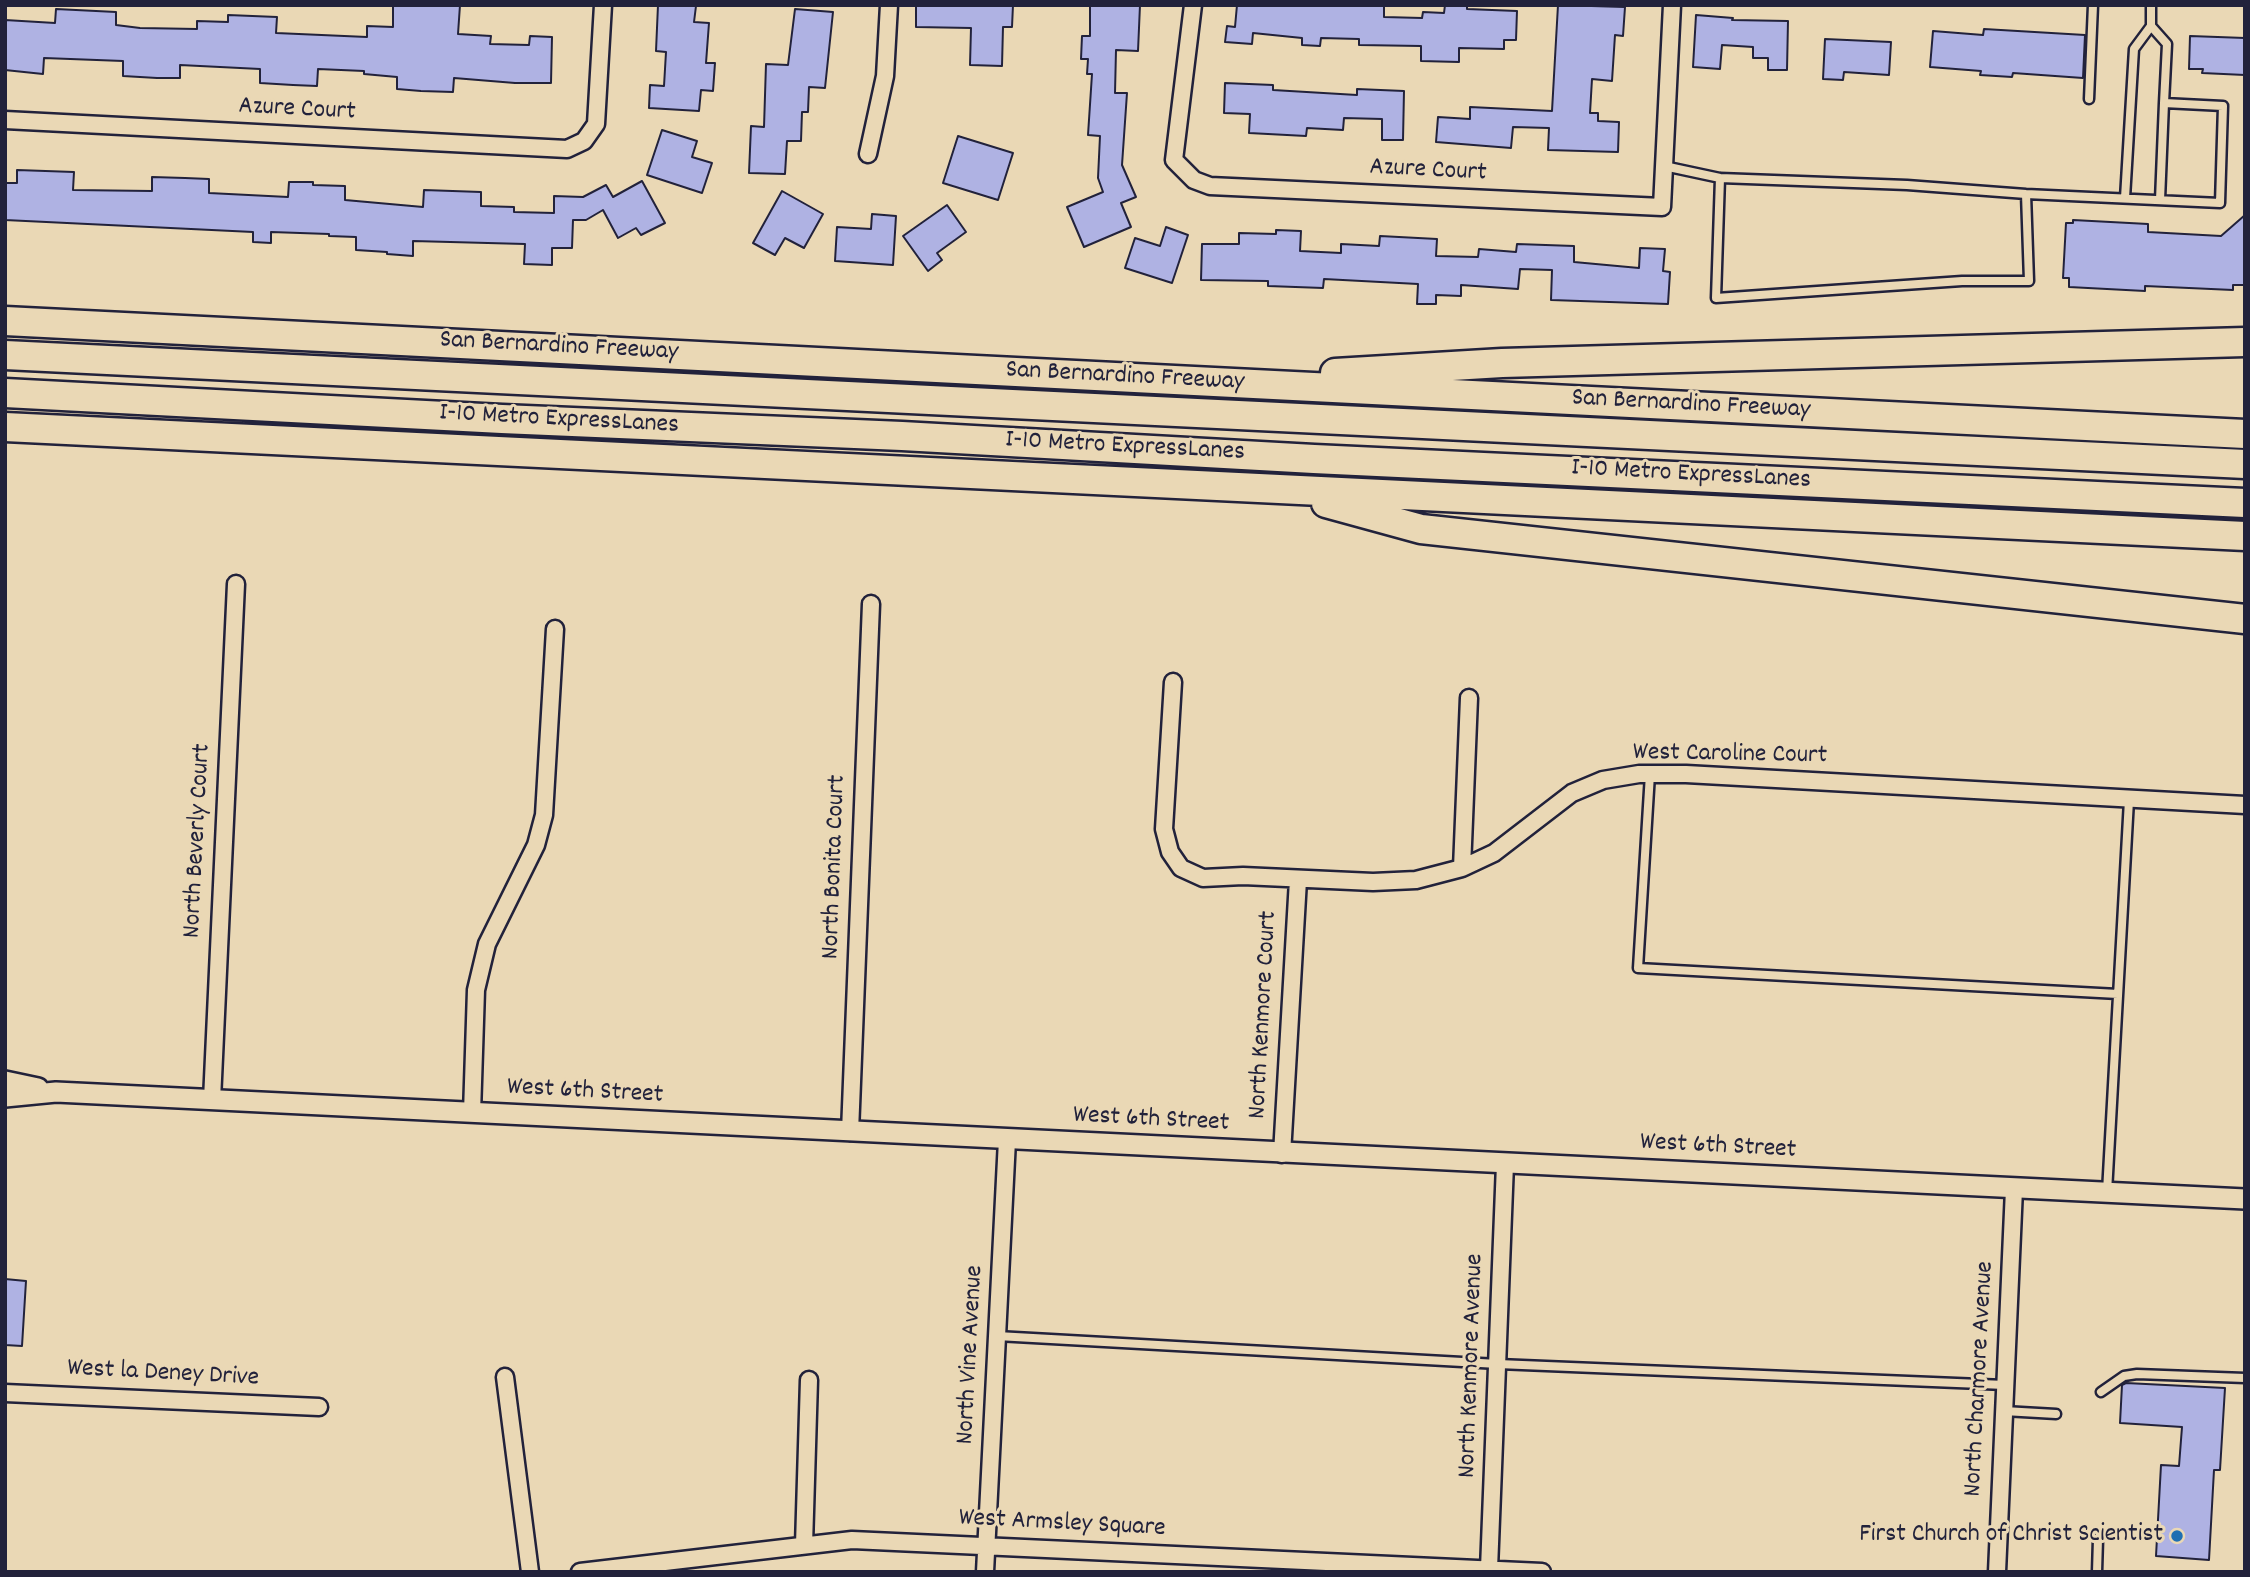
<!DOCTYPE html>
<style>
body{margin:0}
#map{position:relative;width:2250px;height:1577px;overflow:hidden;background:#ead8b5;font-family:Dekko,sans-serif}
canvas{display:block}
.frame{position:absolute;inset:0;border:7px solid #22223b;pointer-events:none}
</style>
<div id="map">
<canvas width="2250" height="1577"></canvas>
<div class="frame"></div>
</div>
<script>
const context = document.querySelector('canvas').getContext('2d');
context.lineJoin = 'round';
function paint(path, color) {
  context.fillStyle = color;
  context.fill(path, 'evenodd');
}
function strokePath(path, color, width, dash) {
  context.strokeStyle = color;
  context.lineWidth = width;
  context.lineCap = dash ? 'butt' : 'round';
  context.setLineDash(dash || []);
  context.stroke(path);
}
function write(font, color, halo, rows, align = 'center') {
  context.font = font + ' Dekko,sans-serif';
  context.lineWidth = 6;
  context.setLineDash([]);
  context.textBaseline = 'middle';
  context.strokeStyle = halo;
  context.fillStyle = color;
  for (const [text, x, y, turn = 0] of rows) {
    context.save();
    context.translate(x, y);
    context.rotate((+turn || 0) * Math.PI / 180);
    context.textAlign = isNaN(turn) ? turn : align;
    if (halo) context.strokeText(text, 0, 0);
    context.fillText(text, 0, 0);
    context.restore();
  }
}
const building = new Path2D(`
 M 393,5 L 460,5 L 458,34 L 491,36 L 490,44 L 529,45 L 530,36 L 552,37 L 551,83 L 515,83 L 454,78 L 453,92 L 421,91 L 397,89 L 397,77 L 364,74 L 364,71 L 318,69 L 317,86 L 293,85 L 260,83 L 260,69 L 180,65 L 180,78 L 157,78 L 123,76 L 123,61 L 44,58 L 43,74 L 5,70 L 5,20 L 55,23 L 56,9 L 116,12 L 116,25 L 140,28 L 197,29 L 197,21 L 228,22 L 228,15 L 277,17 L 276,33 L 367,37 L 367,26 L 393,27 Z
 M 658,5 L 696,6 L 694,22 L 709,23 L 706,63 L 715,63 L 713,91 L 701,90 L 699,111 L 649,108 L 650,85 L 664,86 L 666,52 L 656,51 Z
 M 916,5 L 1013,5 L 1012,27 L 1003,27 L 1002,66 L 970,65 L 971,28 L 916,27 Z
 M 1090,5 L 1140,5 L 1138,51 L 1116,50 L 1115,93 L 1127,93 L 1122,165 L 1136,197 L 1121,203 L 1131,227 L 1084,247 L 1067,207 L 1103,192 L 1098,178 L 1100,136 L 1088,135 L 1092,74 L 1087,74 L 1088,59 L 1081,59 L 1082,36 L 1090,36 Z
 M 1237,5 L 1384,5 L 1384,17 L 1422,18 L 1423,12 L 1444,13 L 1445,5 L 1467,5 L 1467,9 L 1517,11 L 1516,40 L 1504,40 L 1504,49 L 1459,48 L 1459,62 L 1421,61 L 1421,46 L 1359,45 L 1359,39 L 1321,38 L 1320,46 L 1302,45 L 1302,38 L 1253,33 L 1252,44 L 1225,42 L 1227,26 L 1235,27 Z
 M 1558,5 L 1625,7 L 1623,36 L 1615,35 L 1612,81 L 1592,79 L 1590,113 L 1598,113 L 1598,121 L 1619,122 L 1618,152 L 1548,150 L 1549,128 L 1513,127 L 1511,148 L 1436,142 L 1438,117 L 1470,119 L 1470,107 L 1552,111 Z
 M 795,9 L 833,12 L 825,88 L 809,87 L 808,112 L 802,112 L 801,141 L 787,141 L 785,174 L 749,173 L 751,126 L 764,127 L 766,64 L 788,65 Z
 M 1696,15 L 1733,18 L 1732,20 L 1788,21 L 1787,70 L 1768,70 L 1768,58 L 1753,58 L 1753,47 L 1722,45 L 1720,69 L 1693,67 Z
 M 1984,29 L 2085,35 L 2083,78 L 2013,73 L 2012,77 L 1980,75 L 1981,71 L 1930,67 L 1933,31 L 1983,35 Z
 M 2190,36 L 2245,38 L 2245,75 L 2202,73 L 2203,69 L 2189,69 Z
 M 1825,39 L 1891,42 L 1889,75 L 1844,72 L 1843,80 L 1823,79 Z
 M 1225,83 L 1273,85 L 1273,90 L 1357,95 L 1357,89 L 1404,91 L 1403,140 L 1382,140 L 1382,119 L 1344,118 L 1343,130 L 1307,128 L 1306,136 L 1249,133 L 1250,114 L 1224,113 Z
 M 662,130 L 697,141 L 692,157 L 712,163 L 702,193 L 647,175 Z
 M 958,136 L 1013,153 L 998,200 L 943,183 Z
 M 17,170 L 74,172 L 73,190 L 152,191 L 152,177 L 185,178 L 209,179 L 209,193 L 288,197 L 289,182 L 313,182 L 313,185 L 345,186 L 345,200 L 423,207 L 424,190 L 481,192 L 481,206 L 514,207 L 514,212 L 554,213 L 554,196 L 583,197 L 606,185 L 613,197 L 642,181 L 665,223 L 641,235 L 636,228 L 618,238 L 603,210 L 586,220 L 573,220 L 572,248 L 552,248 L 552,265 L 524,264 L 525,244 L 413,241 L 413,256 L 387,254 L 387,252 L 356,250 L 356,237 L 329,236 L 329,234 L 271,232 L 271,243 L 253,242 L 253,232 L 5,220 L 5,183 L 17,183 Z
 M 782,191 L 823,214 L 804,248 L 785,238 L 775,255 L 753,243 Z
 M 947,205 L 966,232 L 937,253 L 942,260 L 928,271 L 903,236 Z
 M 872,214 L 896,216 L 893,265 L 835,261 L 837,227 L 871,229 Z
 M 2245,215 L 2245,285 L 2233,285 L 2233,290 L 2145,286 L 2145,291 L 2069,287 L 2069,278 L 2063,278 L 2066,223 L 2073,223 L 2073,220 L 2148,224 L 2148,232 L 2221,236 Z
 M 1166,227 L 1188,235 L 1172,283 L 1125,268 L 1135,238 L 1160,246 Z
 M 1276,230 L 1301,231 L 1300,251 L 1341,253 L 1341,244 L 1379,246 L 1380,236 L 1437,239 L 1436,256 L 1478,257 L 1479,249 L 1516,252 L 1517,244 L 1574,246 L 1574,262 L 1639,268 L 1640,248 L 1665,249 L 1663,271 L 1670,272 L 1668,304 L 1551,300 L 1552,270 L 1520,269 L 1518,289 L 1461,285 L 1461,296 L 1436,295 L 1436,304 L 1417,304 L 1418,284 L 1324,279 L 1323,288 L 1268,286 L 1268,281 L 1201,280 L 1202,244 L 1239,244 L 1239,233 L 1276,234 Z
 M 5,1279 L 26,1281 L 22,1346 L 5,1345 Z
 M 2126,1383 L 2225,1388 L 2220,1470 L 2214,1470 L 2209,1560 L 2156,1556 L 2161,1465 L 2179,1466 L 2182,1427 L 2120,1423 L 2122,1385 Z`);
paint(building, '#afb2e3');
strokePath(building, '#22223b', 2);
const service = new Path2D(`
 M 2089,99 L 2093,5
 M 1664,166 L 1720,178 L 1907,185 L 2026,194 L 2220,203 L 2223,106 L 2164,103 L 2167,44 L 2151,26
 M 1720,178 L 1716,298 L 1962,281 L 2029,281 L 2026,194
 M 2125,198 L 2134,49 L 2151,26 L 2151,5
 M 2160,200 L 2164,103
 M 1650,774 L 1638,968 L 2118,994
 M 2107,1192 L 2129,800
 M 997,1336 L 1498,1364 L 2005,1385
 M 2101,1392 L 2124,1376 L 2137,1374 L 2245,1378
 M 2004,1411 L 2056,1414
 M 2097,1572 L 2098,1539`);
const minor = new Path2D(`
 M 1193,5 L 1174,160 L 1194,180 L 1210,186 L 1662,207 L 1672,5
 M 5,120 L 567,149 L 584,141 L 596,124 L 603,5
 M 868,154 L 885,76 L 889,5
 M 1173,682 L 1164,829 L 1170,852 L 1181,868 L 1203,878 L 1243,876 L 1373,882 L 1416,880 L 1462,868 L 1494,853 L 1572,793 L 1603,780 L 1639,774 L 1686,774 L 2245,805
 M 1462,868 L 1469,698
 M 212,1100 L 236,584
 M 472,1113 L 476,990 L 487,944 L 536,845 L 544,815 L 555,629
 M 850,1132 L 871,604
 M 1282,1154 L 1298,880
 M 505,1377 L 530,1572
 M 5,1393 L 319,1407
 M 804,1545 L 809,1380
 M 1489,1569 L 1505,1164
 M 580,1572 L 852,1540 L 1542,1572
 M 985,1572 L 1007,1140
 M 1997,1572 L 2014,1189`);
const tertiary = new Path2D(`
 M 5,1081 L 38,1088
 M 5,1097 L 56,1092 L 2245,1199`);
const motorway = new Path2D(`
 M 5,321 L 2245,434
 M 5,355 L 2245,464
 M 1335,373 L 1502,363 L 2245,342
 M 5,393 L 502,419 L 902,436 L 1314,459 L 2245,503
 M 5,427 L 2245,536
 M 1326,503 L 1421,529 L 2245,619`);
strokePath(service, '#22223b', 13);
strokePath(minor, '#22223b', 21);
strokePath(tertiary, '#22223b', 24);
strokePath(motorway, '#22223b', 33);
strokePath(service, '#ead8b5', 8);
strokePath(minor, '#ead8b5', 16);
strokePath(tertiary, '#ead8b5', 19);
strokePath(motorway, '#ead8b5', 28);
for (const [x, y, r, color] of [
 [2177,1536,7,"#1f6fb2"]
]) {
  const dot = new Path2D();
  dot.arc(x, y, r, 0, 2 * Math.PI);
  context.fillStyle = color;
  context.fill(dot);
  strokePath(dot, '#ead8b5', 2.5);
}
write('26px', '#22223b', '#ead8b5', [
 ["Azure Court",297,111,3],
 ["Azure Court",1428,172,3],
 ["San Bernardino Freeway",559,348,3],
 ["San Bernardino Freeway",1125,378,3],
 ["San Bernardino Freeway",1691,406,3],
 ["I-10 Metro ExpressLanes",559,421,3],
 ["I-10 Metro ExpressLanes",1125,448,3],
 ["I-10 Metro ExpressLanes",1691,476,3],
 ["West Caroline Court",1730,756,1],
 ["North Beverly Court",199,841,-87],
 ["North Bonita Court",836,867,-88],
 ["North Kenmore Court",1265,1015,-87],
 ["West 6th Street",585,1093,3],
 ["West 6th Street",1151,1121,3],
 ["West 6th Street",1718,1148,3],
 ["North Vine Avenue",972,1355,-87],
 ["North Kenmore Avenue",1473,1366,-88],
 ["West la Deney Drive",163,1375,3],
 ["North Charmore Avenue",1981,1379,-87],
 ["West Armsley Square",1062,1525,3]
]);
write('26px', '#22223b', '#ead8b5', [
 ["First Church of Christ Scientist",2163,1536]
], 'right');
</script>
